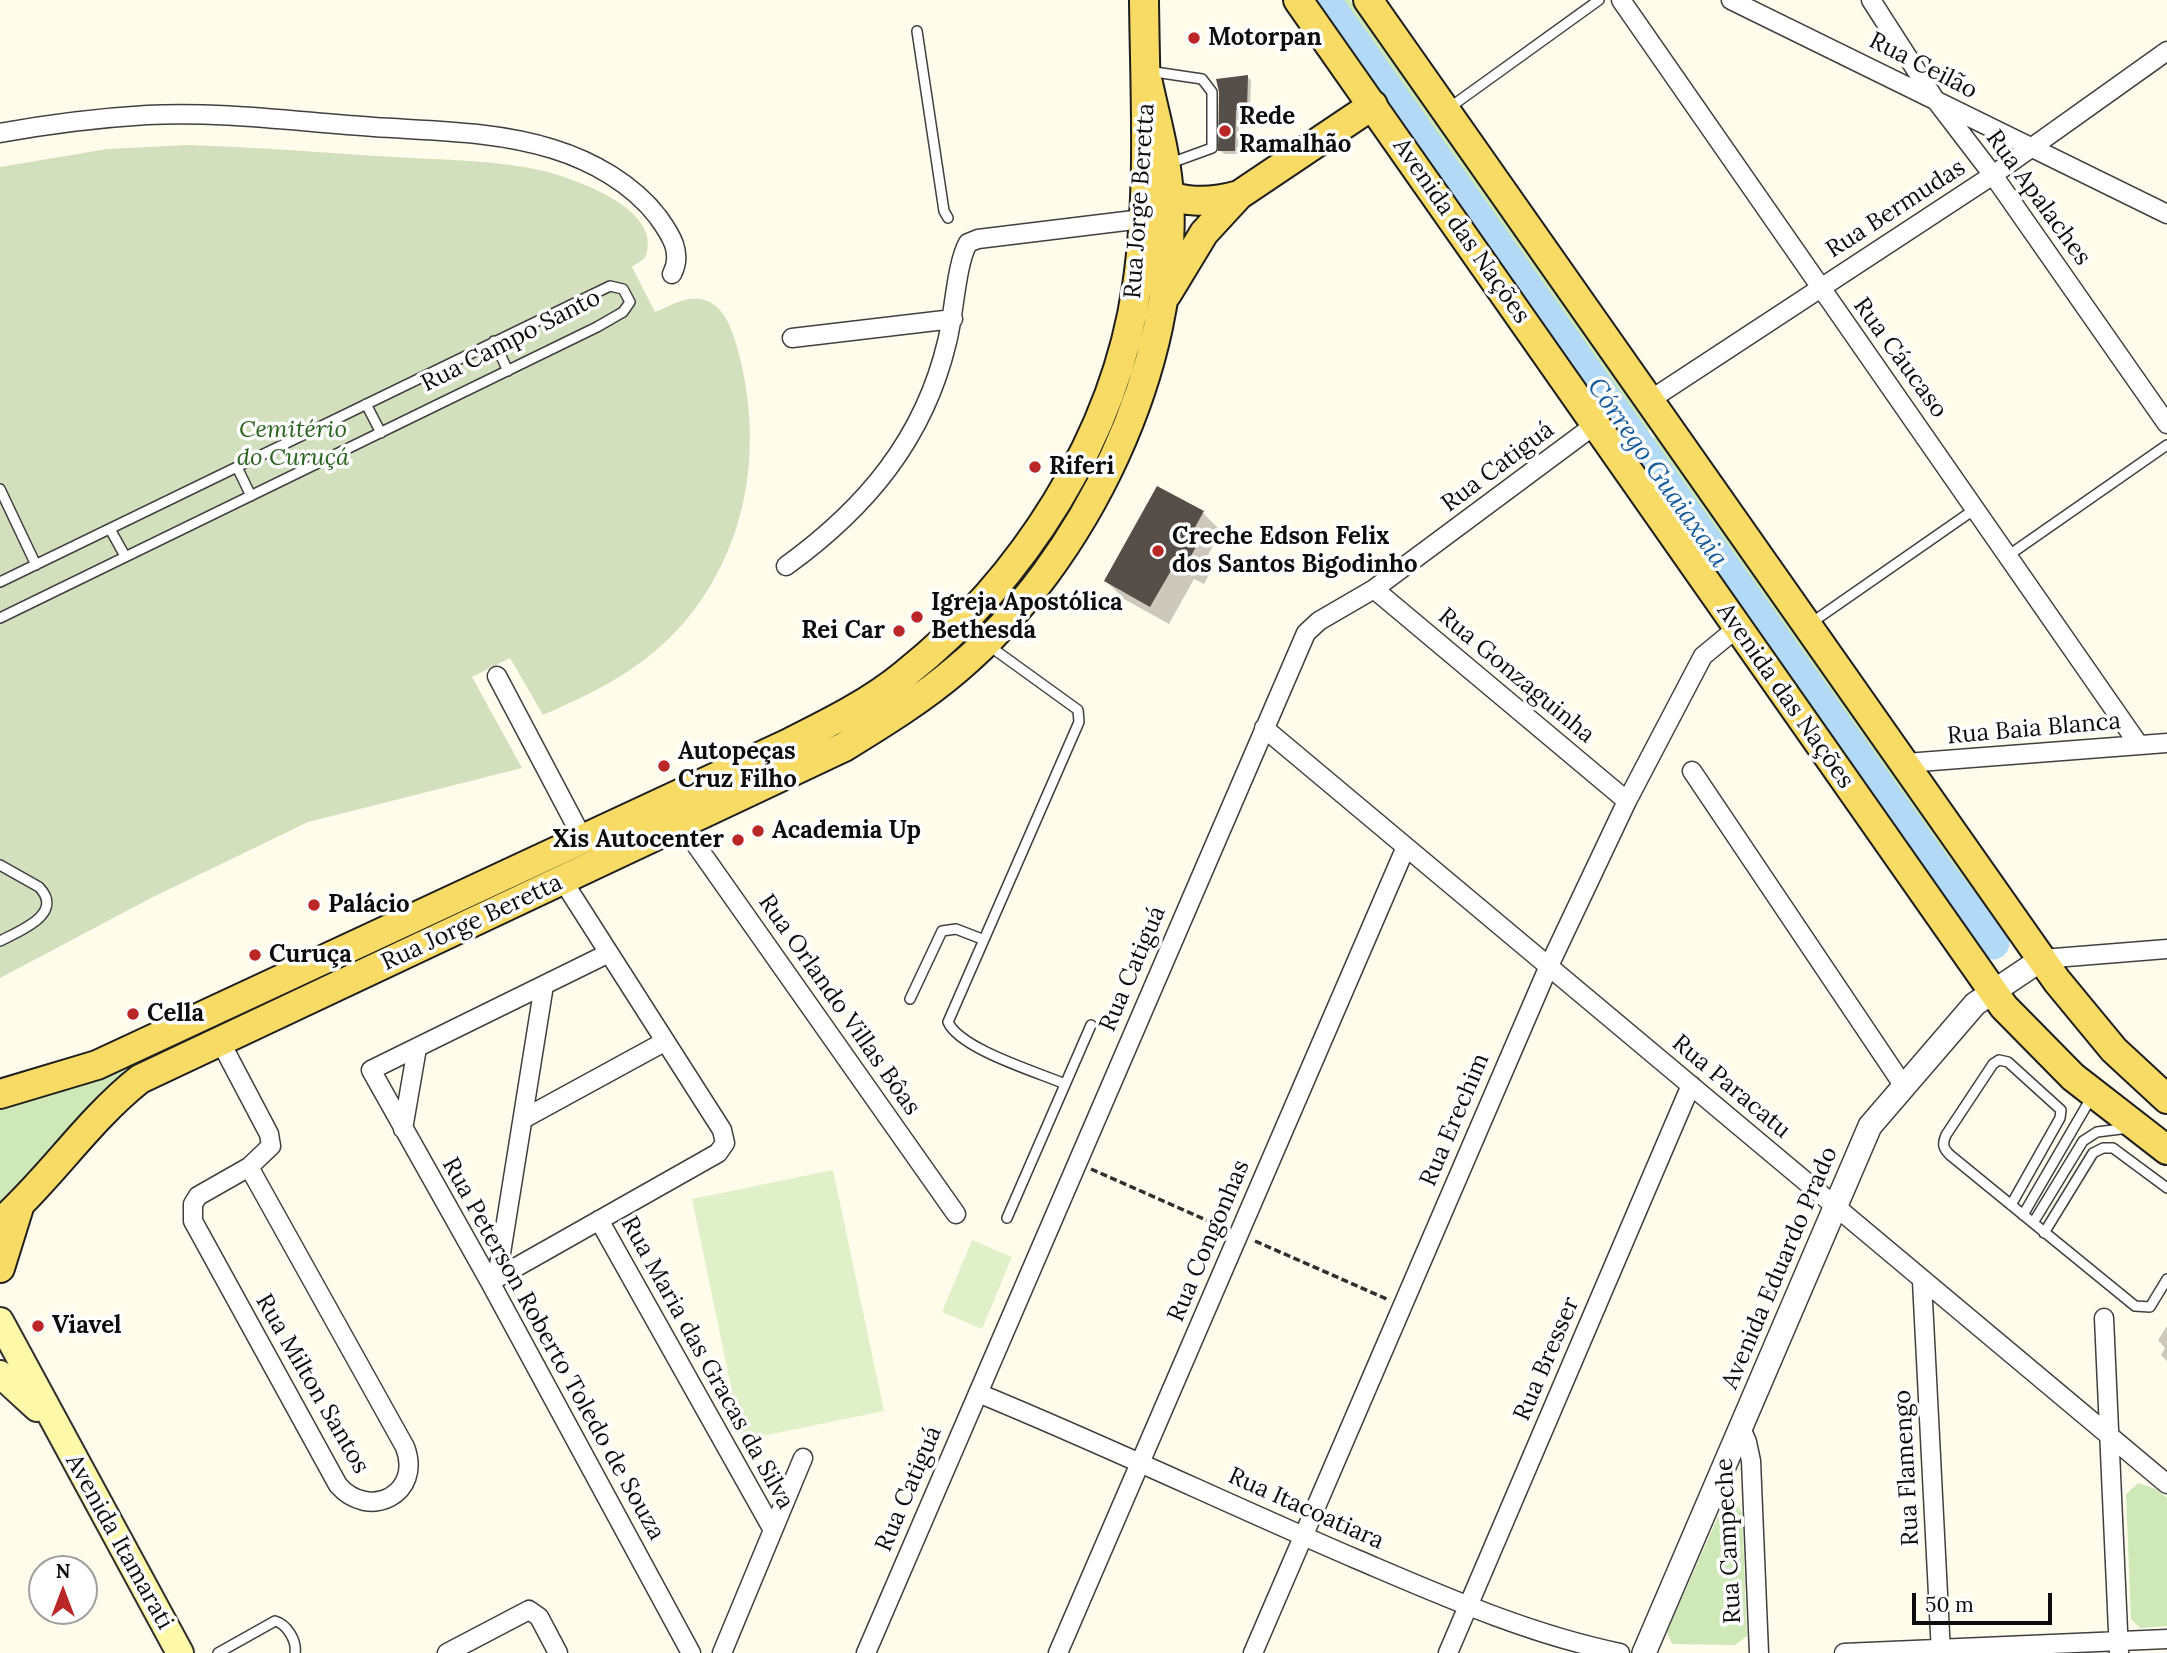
<!DOCTYPE html>
<meta charset="utf-8">
<style>
body{margin:0}
#map{position:relative;width:2167px;height:1653px;overflow:hidden;background:#fffcec;font-family:Lora,serif}
canvas{display:block}
.north{position:absolute;left:28px;top:1555px;width:70px;height:70px;box-sizing:border-box;background:#fff;border:2px solid #9e9e9e;border-radius:50%;rotate:0deg;font-size:19px;font-weight:700;line-height:28px;text-align:center;color:#0d0d0d}
.north::after{content:'';display:block;margin:auto;width:24px;height:32px;background:#bb2626;clip-path:polygon(50% 0,100% 100%,50% 72%,0 100%)}
.scale{position:absolute;left:1912px;top:1593px;width:140px;height:32px;box-sizing:border-box;border:4px solid #0d0d0d;border-top:0;padding-left:9px;font-size:21px;line-height:24px;white-space:nowrap;color:#0d0d0d;-webkit-text-stroke:5px #fff;paint-order:stroke}
</style>
<div id="map">
<canvas width="2167" height="1653"></canvas>
<div class="north">N</div>
<div class="scale">50 m</div>
</div>
<script>
const context = document.querySelector('canvas').getContext('2d');
context.lineJoin = 'round';
function paint(path, color) {
  context.fillStyle = color;
  context.fill(path, 'evenodd');
}
function strokePath(path, color, width, dash) {
  context.strokeStyle = color;
  context.lineWidth = width;
  context.lineCap = dash ? 'butt' : 'round';
  context.setLineDash(dash || []);
  context.stroke(path);
}
function write(font, color, halo, rows, align = 'center') {
  context.font = font + ' Lora,serif';
  context.lineWidth = 7;
  context.setLineDash([]);
  context.textBaseline = 'middle';
  context.strokeStyle = halo;
  context.fillStyle = color;
  for (const [text, x, y, turn = 0] of rows) {
    context.save();
    context.translate(x, y);
    context.rotate((+turn || 0) * Math.PI / 180);
    context.textAlign = isNaN(turn) ? turn : align;
    if (halo) context.strokeText(text, 0, 0);
    context.fillText(text, 0, 0);
    context.restore();
  }
}
paint(new Path2D(`
 M 1332,0 L 1350,0 L 1651,429 L 1640,437 Z
 M 1656,436 L 2004,931 L 1999,935 L 1954,883 L 1645,444 Z
 M 148,1057 L 150,1061 L 0,1213 L 0,1106 L 101,1077 Z
 M 2138,1483 L 2156,1489 L 2167,1498 L 2167,1626 L 2140,1628 L 2131,1619 L 2126,1494 Z
 M 1725,1501 L 1735,1501 L 1742,1513 L 1747,1636 L 1735,1645 L 1672,1644 L 1667,1632 Z`), '#cee8b7');
paint(new Path2D(`
 M 187,145 C 257,147 326,153 395,157 C 444,160 495,160 544,171 C 578,180 665,210 645,258 L 632,267 L 655,312 C 672,305 686,295 705,300 C 724,306 732,329 737,347 C 762,435 752,530 697,606 C 656,662 605,688 543,715 L 510,658 L 472,677 L 522,768 L 308,822 L 153,897 L 0,978 L 0,167 L 107,149 Z`), '#d3e0be');
paint(new Path2D(`
 M 833,1170 L 884,1411 L 742,1440 L 692,1199 Z
 M 972,1240 L 1012,1257 L 982,1329 L 942,1312 Z`), '#e0f0c8');
paint(new Path2D(`
 M 1247,77 L 1251,80 L 1250,113 L 1239,113 L 1238,154 L 1224,154 L 1220,150 Z
 M 1203,513 L 1221,531 L 1208,555 L 1215,563 L 1204,584 L 1194,579 L 1169,624 L 1124,599 L 1106,581 Z
 M 2167,1326 L 2167,1361 L 2161,1355 L 2165,1348 L 2158,1340 Z`), '#0003');
strokePath(new Path2D(`
 M 1324,0 L 1942,877 L 1993,943`), '#b2d9f5', 33);
paint(new Path2D(`
 M 1248,75 L 1247,110 L 1236,110 L 1235,151 L 1218,151 L 1219,92 L 1216,79 Z
 M 1157,486 L 1204,511 L 1189,538 L 1198,543 L 1185,567 L 1176,562 L 1150,607 L 1104,581 Z`), '#554e49');
const service = new Path2D(`
 M 917,31 L 944,211 L 948,218
 M 1148,71 L 1202,79 L 1212,92 L 1212,148 L 1168,164
 M 1449,108 L 1599,0
 M 494,341 L 508,371
 M 366,404 L 381,433
 M 237,467 L 251,496
 M 0,489 L 36,565
 M 110,529 L 125,556
 M 2009,555 L 2167,445
 M 0,582 L 610,286 L 623,289 L 630,302 L 623,312 L 597,327 L 0,618
 M 1811,623 L 1975,509
 M 988,645 L 1078,710 L 1079,722 L 948,1022 C 960,1049 1037,1072 1065,1084
 M 0,865 L 39,887 C 65,914 19,931 0,941
 M 910,999 L 942,931 L 956,929 L 982,939
 M 2011,1205 L 2060,1118 L 2061,1110 L 2008,1062 L 1999,1060 L 1993,1064 L 1946,1135 C 1942,1144 1943,1148 1950,1155 L 2135,1306 L 2150,1307 L 2167,1279
 M 2023,1215 L 2091,1098
 M 1007,1218 L 1091,1025
 M 2033,1223 L 2083,1141 L 2097,1132 L 2129,1128
 M 2044,1233 L 2093,1153 L 2103,1148 L 2113,1148 L 2167,1188
 M 218,1653 L 275,1621 C 287,1624 297,1641 295,1653`);
const minor = new Path2D(`
 M 1621,0 L 2139,745
 M 1731,0 L 2167,214
 M 1871,0 L 1934,98 L 1993,175 L 2167,424
 M 0,133 C 49,124 98,118 147,115 C 222,111 299,122 374,127 C 434,131 496,131 553,149 C 592,161 633,184 658,217 C 671,235 683,253 672,274
 M 792,338 L 953,319
 M 1647,402 L 1993,175 L 2167,51
 M 786,566 C 866,508 924,439 947,342 C 954,316 956,264 968,243 L 978,239 L 1142,219
 M 1374,589 L 1627,801
 M 497,676 L 583,839
 M 1264,728 L 2167,1484
 M 1906,763 L 2167,743
 M 1692,771 L 1903,1085
 M 682,825 L 956,1214
 M 607,954 L 371,1070 L 490,1282 L 691,1653
 M 2042,959 L 2167,949
 M 220,1041 L 269,1134 L 271,1146 L 249,1167 L 198,1196 L 193,1204 L 193,1221 L 338,1485 C 369,1521 423,1494 405,1447 L 249,1167
 M 523,1119 L 664,1042
 M 403,1129 L 417,1048
 M 599,1220 L 773,1530
 M 497,1278 L 544,985
 M 1922,1281 L 1941,1653
 M 490,1282 L 718,1153 L 725,1143 L 722,1130 L 563,881
 M 2104,1318 L 2119,1653
 M 978,1393 C 1105,1445 1230,1505 1356,1559 C 1443,1596 1528,1634 1620,1653
 M 1741,1428 L 1747,1442 L 1751,1461 L 1759,1653
 M 447,1653 L 529,1610 L 539,1617 L 558,1653
 M 722,1653 L 803,1458
 M 866,1653 L 1306,633 L 1319,621 L 1374,589 L 1596,424
 M 1058,1653 L 1405,849
 M 1253,1653 L 1548,968 L 1627,801 L 1703,656 L 1737,628
 M 1448,1653 L 1691,1085
 M 1844,1653 L 2167,1639`);
const tertiary = new Path2D(`
 M 1644,1653 L 1870,1126 L 1975,1004 L 2042,959`);
const secondary = new Path2D(`
 M 0,1321 L 180,1653
 M 0,1374 L 37,1408`);
const primary = new Path2D(`
 M 1298,0 L 2004,1007 L 2073,1077 L 2167,1150
 M 1368,0 L 2057,981 L 2114,1050 L 2167,1099
 M 1155,183 C 1172,207 1215,202 1239,195
 M 1167,294 L 1204,233 L 1239,195 L 1373,105
 M 0,1094 L 97,1065 L 787,744 C 827,724 870,703 905,674 C 1023,580 1115,437 1137,286 C 1151,192 1145,95 1144,0
 M 0,1223 C 50,1179 87,1121 140,1079 L 844,747 C 883,723 922,699 957,669 C 1085,561 1179,366 1169,197 C 1167,158 1156,120 1148,83
 M 0,1268 L 19,1207`);
strokePath(service, '#404040', 12);
strokePath(minor, '#404040', 21);
strokePath(tertiary, '#404040', 26);
strokePath(secondary, '#2f2f2f', 30);
strokePath(primary, '#1e1e1e', 32);
strokePath(new Path2D(`
 M 1091,1169 L 1222,1227
 M 1255,1241 L 1389,1300`), '#2f2f2f', 3.5, [7, 3.5]);
strokePath(service, '#fff', 9);
strokePath(minor, '#fff', 18);
strokePath(tertiary, '#fff', 23);
strokePath(secondary, '#fef9a8', 26);
strokePath(primary, '#f7db64', 28);
for (const [x, y, r, color] of [
 [1194,38,7,"#bb2626"],
 [1225,131,7,"#bb2626"],
 [1035,467,7,"#bb2626"],
 [1158,551,7,"#bb2626"],
 [917,617,7,"#bb2626"],
 [899,631,7,"#bb2626"],
 [664,766,7,"#bb2626"],
 [758,831,7,"#bb2626"],
 [738,840,7,"#bb2626"],
 [314,905,7,"#bb2626"],
 [255,955,7,"#bb2626"],
 [133,1014,7,"#bb2626"],
 [38,1326,7,"#bb2626"]
]) {
  const dot = new Path2D();
  dot.arc(x, y, r, 0, 2 * Math.PI);
  context.fillStyle = color;
  context.fill(dot);
  strokePath(dot, '#fff', 2.5);
}
write('bold 24px', '#0d0d0d', '#fff', [
 ["Motorpan",1208,38],
 ["Rede",1239,117],
 ["Ramalhão",1239,145],
 ["Riferi",1049,467],
 ["Creche Edson Felix",1172,537],
 ["dos Santos Bigodinho",1172,565],
 ["Igreja Apostólica",931,603],
 ["Bethesda",931,631],
 ["Rei Car",885,631,"right"],
 ["Autopeças",678,752],
 ["Cruz Filho",678,780],
 ["Academia Up",772,831],
 ["Xis Autocenter",724,840,"right"],
 ["Palácio",328,905],
 ["Curuça",269,955],
 ["Cella",147,1014],
 ["Viavel",52,1326]
], 'left');
write('24px', '#0d0d0d', '#fff', [
 ["Rua Ceilão",1923,66,27],
 ["Rua Apalaches",2038,198,54],
 ["Rua Jorge Beretta",1140,201,-86],
 ["Rua Bermudas",1896,209,-33],
 ["Avenida das Nações",1461,231,55],
 ["Rua Campo Santo",511,341,-27],
 ["Rua Cáucaso",1900,358,54],
 ["Rua Catiguá",1498,467,-37],
 ["Rua Gonzaguinha",1516,676,40],
 ["Avenida das Nações",1785,696,55],
 ["Rua Baia Blanca",2034,729,-5],
 ["Rua Jorge Beretta",472,923,-25],
 ["Rua Catiguá",1133,969,-67],
 ["Rua Orlando Villas Bôas",839,1005,55],
 ["Rua Paracatu",1731,1087,40],
 ["Rua Erechim",1455,1120,-67],
 ["Rua Congonhas",1209,1241,-67],
 ["Avenida Eduardo Prado",1780,1268,-67],
 ["Rua Peterson Roberto Toledo de Souza",553,1349,61],
 ["Rua Bresser",1547,1359,-67],
 ["Rua Maria das Gracas da Silva",707,1363,61],
 ["Rua Milton Santos",312,1384,60],
 ["Rua Flamengo",1907,1468,-93],
 ["Rua Catiguá",909,1489,-67],
 ["Rua Itacoatiara",1306,1509,24],
 ["Rua Campeche",1729,1541,-93],
 ["Avenida Itamarati",119,1542,61]
]);
write('italic 24px', '#29631e', '#fff', [
 ["Cemitério",293,430],
 ["do Curuçá",293,458]
]);
write('italic 26px', '#175c9d', '#fff', [
 ["Córrego Guaiaxaia",1657,473,55]
]);
</script>
